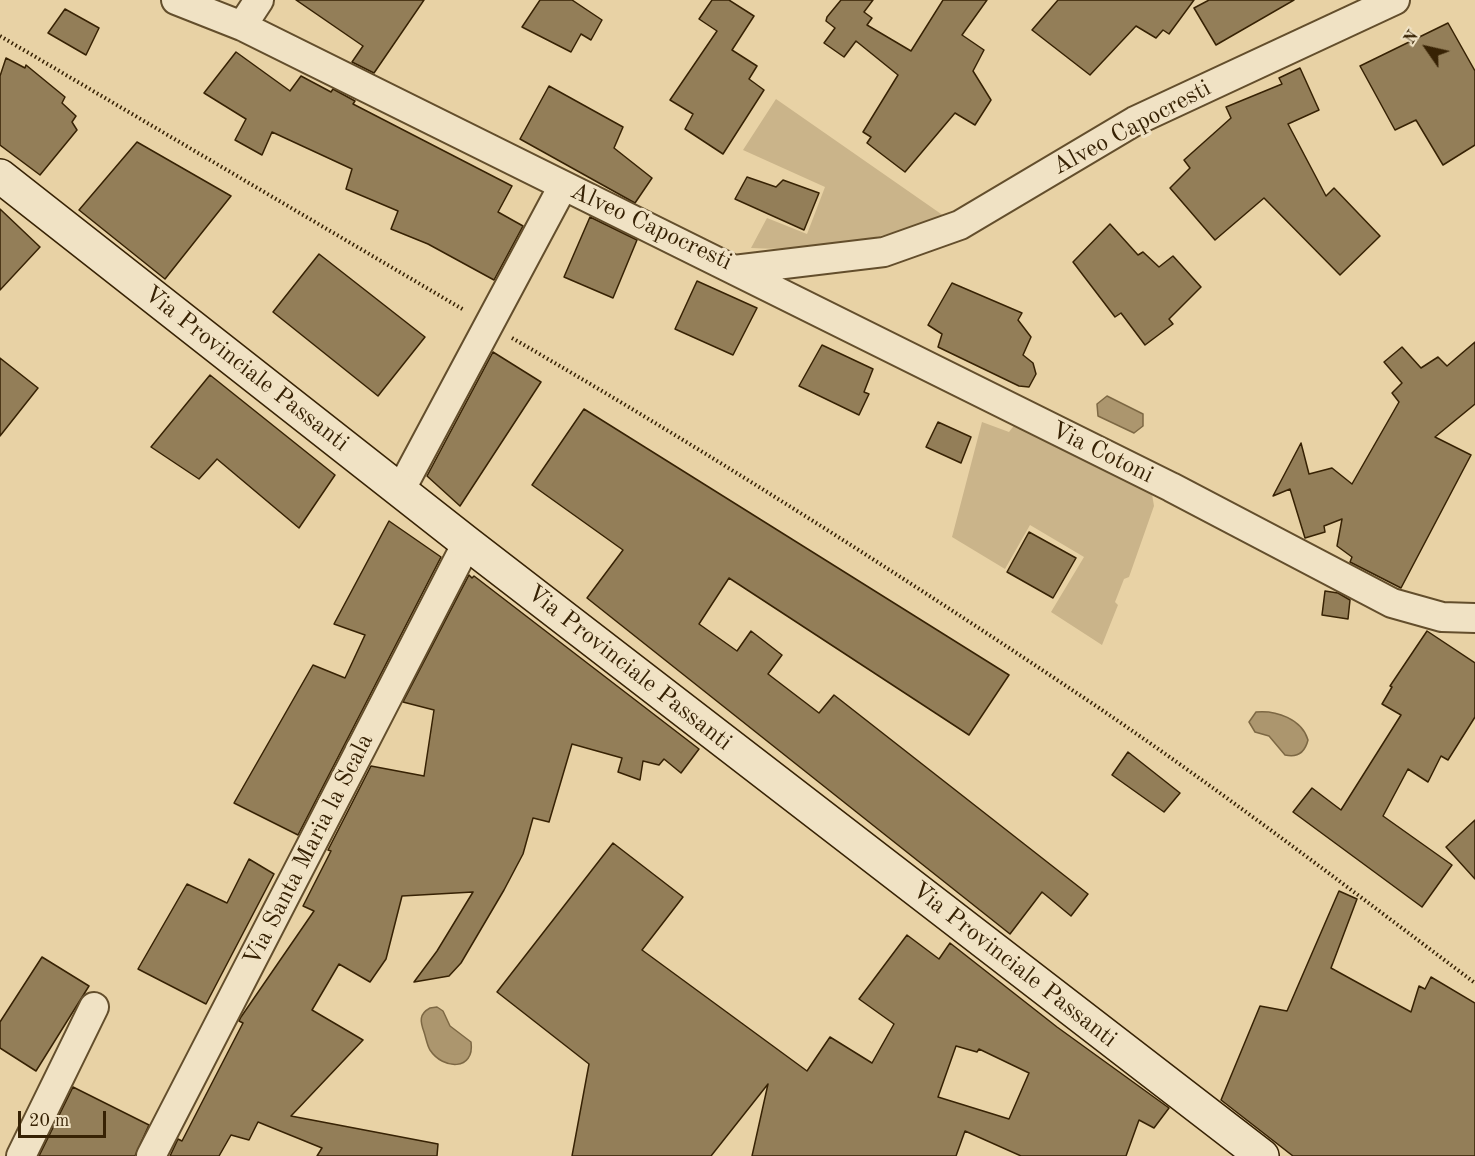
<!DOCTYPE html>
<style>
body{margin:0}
#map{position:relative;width:1475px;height:1156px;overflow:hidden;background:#e8d2a5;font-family:"Old Standard TT",serif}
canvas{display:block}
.north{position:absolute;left:1397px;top:18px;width:60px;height:60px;-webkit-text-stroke:4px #f0e2c4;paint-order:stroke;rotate:304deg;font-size:16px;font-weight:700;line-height:24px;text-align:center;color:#372204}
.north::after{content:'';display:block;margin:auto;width:21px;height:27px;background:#372204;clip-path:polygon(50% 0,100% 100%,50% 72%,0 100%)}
.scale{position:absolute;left:18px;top:1111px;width:88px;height:27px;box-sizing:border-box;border:3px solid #372204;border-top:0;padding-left:8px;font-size:18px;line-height:21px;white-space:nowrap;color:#372204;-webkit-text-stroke:4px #f0e2c4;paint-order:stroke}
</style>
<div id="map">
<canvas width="1475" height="1156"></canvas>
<div class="north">N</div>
<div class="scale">20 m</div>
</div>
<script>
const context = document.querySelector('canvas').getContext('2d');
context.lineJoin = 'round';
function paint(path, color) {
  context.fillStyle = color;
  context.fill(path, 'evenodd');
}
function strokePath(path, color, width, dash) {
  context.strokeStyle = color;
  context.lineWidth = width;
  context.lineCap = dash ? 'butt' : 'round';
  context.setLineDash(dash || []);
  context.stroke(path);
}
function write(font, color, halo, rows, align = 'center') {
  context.font = font + ' "Old Standard TT",serif';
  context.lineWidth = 6;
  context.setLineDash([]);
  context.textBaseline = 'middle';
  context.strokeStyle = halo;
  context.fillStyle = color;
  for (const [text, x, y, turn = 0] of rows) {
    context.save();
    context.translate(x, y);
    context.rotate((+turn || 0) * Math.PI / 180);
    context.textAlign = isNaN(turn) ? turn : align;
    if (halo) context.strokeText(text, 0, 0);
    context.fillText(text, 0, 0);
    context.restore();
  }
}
paint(new Path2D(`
 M 776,99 L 944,216 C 881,240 819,252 751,248 L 767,218 L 807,234 L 825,187 L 743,150 Z
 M 982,422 L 1009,432 L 1016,423 L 1151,488 L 1154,506 L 1129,577 L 1124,579 L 1115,602 L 1118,605 L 1102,645 L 1051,612 L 1084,557 L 1030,525 L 1005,569 L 952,537 Z`), '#cab48a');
const water = new Path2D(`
 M 1107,396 L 1143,414 L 1143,426 L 1134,433 L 1098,416 L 1097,404 Z
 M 1256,712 C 1276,710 1302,719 1308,740 C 1305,752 1298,758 1285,755 L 1269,736 L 1255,732 L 1249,722 Z
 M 437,1007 L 443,1011 L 450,1026 L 471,1042 C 475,1071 443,1070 430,1050 C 427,1045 426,1038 424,1032 C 420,1021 419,1014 430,1008 Z`);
paint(water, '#ac966e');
strokePath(water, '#7d6844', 1.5);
const building = new Path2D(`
 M 296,0 L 424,0 L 374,73 L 352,62 L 363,46 Z
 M 540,0 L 572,0 L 602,20 L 591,40 L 581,34 L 571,52 L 522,27 Z
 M 712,0 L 729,0 L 754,16 L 732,50 L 757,66 L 749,79 L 764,90 L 723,154 L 685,129 L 693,114 L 670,100 L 717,31 L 699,19 Z
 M 841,0 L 873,0 L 864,12 L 872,18 L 867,25 L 911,51 L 943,0 L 987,0 L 962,35 L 984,50 L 973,71 L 991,100 L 975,125 L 955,113 L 905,172 L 867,143 L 871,137 L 863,132 L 898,75 L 856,41 L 844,57 L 824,43 L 835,28 L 826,21 L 827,17 Z
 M 1058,0 L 1194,0 L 1169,34 L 1163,30 L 1156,38 L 1136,26 L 1090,75 L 1032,30 Z
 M 1209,0 L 1294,0 L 1216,45 L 1194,8 Z
 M 65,9 L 99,28 L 86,55 L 48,33 Z
 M 1448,23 L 1475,71 L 1475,145 L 1443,165 L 1416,120 L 1395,130 L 1360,66 Z
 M 236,52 L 290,91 L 301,76 L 331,92 L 333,89 L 355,101 L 353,104 L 512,186 L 498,212 L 523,226 L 494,280 L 428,244 L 391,229 L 398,211 L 346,189 L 352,169 L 272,132 L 262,155 L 235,140 L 246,119 L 204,93 Z
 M 6,58 L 25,68 L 26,65 L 65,97 L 62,103 L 76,116 L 72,122 L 77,130 L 40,175 L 0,145 L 0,76 Z
 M 1300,68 L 1319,110 L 1288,124 L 1326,196 L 1334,188 L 1380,236 L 1340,275 L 1264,198 L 1215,240 L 1170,188 L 1190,168 L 1184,160 L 1231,118 L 1226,107 L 1282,84 L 1279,78 Z
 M 549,86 L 623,127 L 614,148 L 652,178 L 635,203 L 520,139 Z
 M 137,142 L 231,196 L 165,279 L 79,210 Z
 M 747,177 L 776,187 L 783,180 L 819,193 L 804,230 L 735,199 Z
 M 0,209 L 40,247 L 0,290 Z
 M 590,217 L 637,240 L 613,298 L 564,277 Z
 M 1110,224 L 1138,255 L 1143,252 L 1159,267 L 1173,256 L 1201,287 L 1169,319 L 1173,324 L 1145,345 L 1121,313 L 1115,317 L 1073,262 Z
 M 319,254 L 425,337 L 378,396 L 273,312 Z
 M 697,281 L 757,308 L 733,355 L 675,329 Z
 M 952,283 L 1022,313 L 1018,320 L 1031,337 L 1023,355 L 1033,363 L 1036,374 L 1029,387 L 1019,386 L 938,347 L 942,334 L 928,325 Z
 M 1475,342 L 1475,404 L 1435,437 L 1471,455 L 1401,588 L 1350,562 L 1352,557 L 1337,546 L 1342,519 L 1324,526 L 1325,532 L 1305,538 L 1290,489 L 1273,496 L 1301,443 L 1309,474 L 1332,468 L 1352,484 L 1399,402 L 1392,393 L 1402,383 L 1384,362 L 1402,347 L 1421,368 L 1438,357 L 1447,366 Z
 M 822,345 L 873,369 L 864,392 L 869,394 L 859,415 L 799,386 Z
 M 493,352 L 541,382 L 460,506 L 427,476 Z
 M 0,358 L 38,388 L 0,436 Z
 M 210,375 L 335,475 L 299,528 L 217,459 L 199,479 L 151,447 Z
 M 584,409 L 1009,675 L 969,735 L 729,578 L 699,624 L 737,651 L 751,631 L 782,655 L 768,674 L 819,713 L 834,695 L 1088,894 L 1071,916 L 1042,892 L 1010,934 L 587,598 L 623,550 L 532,485 Z
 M 938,422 L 971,437 L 961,463 L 926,447 Z
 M 389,521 L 441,557 L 298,835 L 234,803 L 313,665 L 345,678 L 365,635 L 334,624 Z
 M 1029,532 L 1076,558 L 1053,598 L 1007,572 Z
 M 469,575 L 472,578 L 474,576 L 699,749 L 681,773 L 664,759 L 659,765 L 643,761 L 640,780 L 618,772 L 622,758 L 572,744 L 549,822 L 533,818 L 523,854 L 504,890 L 461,963 L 449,976 L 414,982 L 437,951 L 473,892 L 402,896 L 386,959 L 370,982 L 339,964 L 312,1010 L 363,1040 L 291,1116 L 438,1144 L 437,1156 L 317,1156 L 322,1148 L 258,1122 L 249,1140 L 231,1135 L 219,1156 L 170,1156 L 178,1139 L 182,1141 L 243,1023 L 239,1021 L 241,1017 L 314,911 L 303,906 L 331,851 L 328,850 L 371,766 L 424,776 L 434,710 L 403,702 Z
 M 1325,591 L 1338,593 L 1350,600 L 1348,619 L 1322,615 Z
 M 1427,631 L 1475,663 L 1475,717 L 1448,760 L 1441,756 L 1428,782 L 1408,769 L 1383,816 L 1452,865 L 1422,907 L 1293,812 L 1312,788 L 1341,810 L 1401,715 L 1382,704 L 1392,687 L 1390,686 Z
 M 1128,752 L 1180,793 L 1164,812 L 1112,775 Z
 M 1475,820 L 1475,879 L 1446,847 Z
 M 613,843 L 683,897 L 642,950 L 807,1071 L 830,1037 L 872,1063 L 894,1024 L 859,999 L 907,935 L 939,959 L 950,943 L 1057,1027 L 1169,1108 L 1154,1128 L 1139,1120 L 1126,1156 L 1021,1156 L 965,1131 L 956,1156 L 752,1156 L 768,1084 L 711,1156 L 572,1156 L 589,1064 L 497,992 ZM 956,1046 L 977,1052 L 979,1049 L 1029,1073 L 1009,1119 L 938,1097 Z
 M 249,859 L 274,874 L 206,1004 L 138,969 L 187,884 L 227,903 Z
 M 1339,891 L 1357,899 L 1331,968 L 1411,1012 L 1419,986 L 1425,989 L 1431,977 L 1475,1003 L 1475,1156 L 1293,1156 L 1221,1100 L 1260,1006 L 1287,1011 Z
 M 42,957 L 89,986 L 36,1071 L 0,1048 L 0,1022 Z
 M 73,1087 L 149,1125 L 135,1156 L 39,1156 Z`);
paint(building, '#937e58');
strokePath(building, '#372204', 1.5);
const street = new Path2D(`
 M 176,0 L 242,26 L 734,270 L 884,252 L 960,225 L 1135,121 L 1395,0
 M 242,26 L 259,0
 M 734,270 L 1171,487 L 1392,603 L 1442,617 L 1475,618
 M 401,489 L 563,186
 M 21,1156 L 94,1007
 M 151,1156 L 467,543`);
const secondary = new Path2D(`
 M 0,176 L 467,543 L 1262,1156`);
strokePath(street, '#634e2c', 32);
strokePath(secondary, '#372204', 36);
strokePath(new Path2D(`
 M 0,36 L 464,310
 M 512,338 C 712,454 907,579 1099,708 C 1227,795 1351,890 1475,983`), '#372204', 4, [1.5, 3]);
strokePath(street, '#f0e2c4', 28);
strokePath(secondary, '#f0e2c4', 33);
write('24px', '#372204', '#f0e2c4', [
 ["Alveo Capocresti",1132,128,-28],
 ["Alveo Capocresti",651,227,25],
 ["Via Provinciale Passanti",246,369,38],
 ["Via Cotoni",1102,453,26],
 ["Via Provinciale Passanti",629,668,38],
 ["Via Santa Maria la Scala",309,850,-63],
 ["Via Provinciale Passanti",1014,965,38]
]);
</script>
